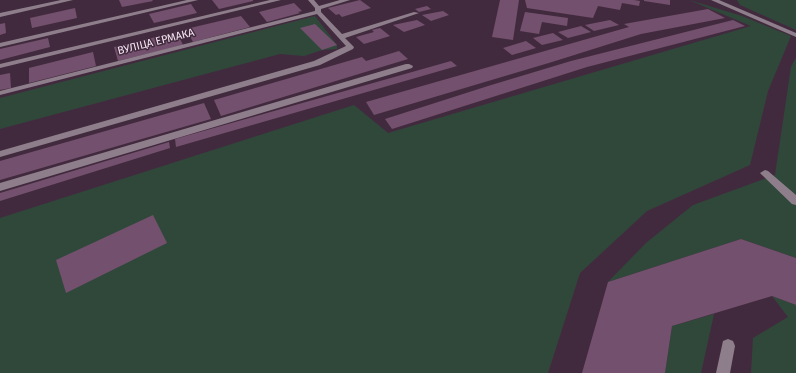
<!DOCTYPE html>
<meta charset="utf-8">
<style>
body{margin:0}
canvas{display:block;background:#422a3e}
</style>
<canvas width="796" height="373"></canvas>
<script>
const context = document.querySelector('canvas').getContext('2d');
context.lineJoin = 'round';
function paint(path, color) {
  context.fillStyle = color;
  context.fill(path, 'evenodd');
}
function write(font, color, halo, rows, align = 'center') {
  context.font = font + ' "Fira Sans",sans-serif';
  context.lineWidth = 3;
  context.setLineDash([]);
  context.textBaseline = 'middle';
  context.strokeStyle = halo;
  context.fillStyle = color;
  for (const [text, x, y, turn = 0] of rows) {
    context.save();
    context.translate(x, y);
    context.rotate((+turn || 0) * Math.PI / 180);
    context.textAlign = isNaN(turn) ? turn : align;
    if (halo) context.strokeText(text, 0, 0);
    context.fillText(text, 0, 0);
    context.restore();
  }
}
paint(new Path2D(`
 M 689,0 L 742,16 L 791,36 L 768,91 L 750,165 L 647,211 L 580,273 L 548,373 L 0,373 L 0,218 L 354,105 L 388,133 L 751,26 Z
 M 737,0 L 796,0 L 796,30 L 740,5 Z
 M 315,16 L 337,45 L 337,49 L 322,50 L 304,56 L 280,54 L 0,129 L 0,98 Z
 M 796,58 L 796,258 L 741,239 L 608,282 L 646,243 L 693,205 L 775,175 L 791,67 Z
 M 772,296 L 796,305 L 796,373 L 751,373 L 753,338 L 788,317 Z
 M 714,314 L 701,373 L 665,373 L 672,326 Z`), '#2f483a');
paint(new Path2D(`
 M 119,0 L 152,0 L 153,1 L 122,7 Z
 M 212,0 L 253,0 L 253,1 L 219,9 Z
 M 360,0 L 371,8 L 342,17 L 339,14 L 336,15 L 328,8 Z
 M 500,0 L 519,0 L 513,40 L 492,37 Z
 M 525,0 L 634,0 L 640,1 L 639,6 L 622,3 L 620,10 L 598,6 L 593,18 L 527,8 Z
 M 644,0 L 670,0 L 670,5 L 644,1 Z
 M 294,3 L 302,11 L 298,12 L 300,13 L 267,22 L 259,12 Z
 M 191,4 L 197,13 L 154,23 L 149,14 Z
 M 427,6 L 431,9 L 419,12 L 415,9 Z
 M 75,8 L 77,18 L 32,28 L 30,18 Z
 M 708,9 L 725,18 L 641,34 L 552,62 L 374,115 L 366,102 L 629,27 L 624,24 Z
 M 443,11 L 449,15 L 431,21 L 422,15 Z
 M 525,12 L 568,18 L 567,26 L 542,22 L 539,34 L 520,31 Z
 M 241,16 L 250,27 L 193,42 L 186,29 Z
 M 417,20 L 425,25 L 404,32 L 393,25 Z
 M 610,20 L 619,25 L 594,31 L 585,25 Z
 M 733,20 L 745,26 L 587,67 L 392,129 L 385,119 L 488,86 L 571,61 Z
 M 5,23 L 6,33 L 0,35 L 0,24 Z
 M 315,24 L 337,45 L 322,50 L 300,28 Z
 M 581,26 L 591,32 L 568,38 L 558,32 Z
 M 380,28 L 390,36 L 364,44 L 356,37 L 374,32 L 372,30 Z
 M 177,32 L 183,45 L 118,61 L 114,47 Z
 M 553,33 L 563,40 L 542,45 L 533,38 Z
 M 48,38 L 50,47 L 0,60 L 0,49 Z
 M 526,41 L 536,48 L 512,55 L 503,48 Z
 M 399,51 L 408,59 L 221,116 L 214,100 L 362,57 L 366,61 Z
 M 93,52 L 96,66 L 29,83 L 29,68 Z
 M 451,61 L 457,66 L 176,147 L 175,139 Z
 M 10,73 L 11,88 L 0,90 L 0,75 Z
 M 204,103 L 211,119 L 0,180 L 0,161 Z
 M 169,142 L 170,148 L 0,201 L 0,193 Z
 M 153,215 L 167,243 L 66,293 L 56,260 Z
 M 741,239 L 796,258 L 796,305 L 772,296 L 672,326 L 665,373 L 582,373 L 608,282 Z`), '#73506d');
paint(new Path2D(`
 M 61,0 L 73,0 L 0,17 L 0,13 Z
 M 187,0 L 198,0 L 0,47 L 0,43 Z
 M 270,0 L 281,0 L 0,68 L 0,64 Z
 M 308,0 L 314,0 L 319,6 L 340,0 L 350,0 L 321,9 L 321,12 L 342,34 L 414,12 L 419,13 L 345,38 L 354,47 L 353,49 L 320,65 L 0,157 L 0,151 L 314,61 L 346,46 L 317,14 L 0,95 L 0,91 L 315,11 L 315,8 Z
 M 711,0 L 719,0 L 796,33 L 796,37 Z
 M 406,64 L 409,64 L 413,66 L 412,68 L 0,191 L 0,183 Z
 M 765,170 L 768,171 L 796,195 L 796,205 L 792,204 L 762,175 L 760,173 Z
 M 728,339 L 733,341 L 735,346 L 730,373 L 716,373 L 723,341 Z`), '#8e7e8b');
write('11px', '#f4e4f1', '#422a3e', [
 ["ВУЛІЦА ЕРМАКА",156,42,-14]
]);
</script>
